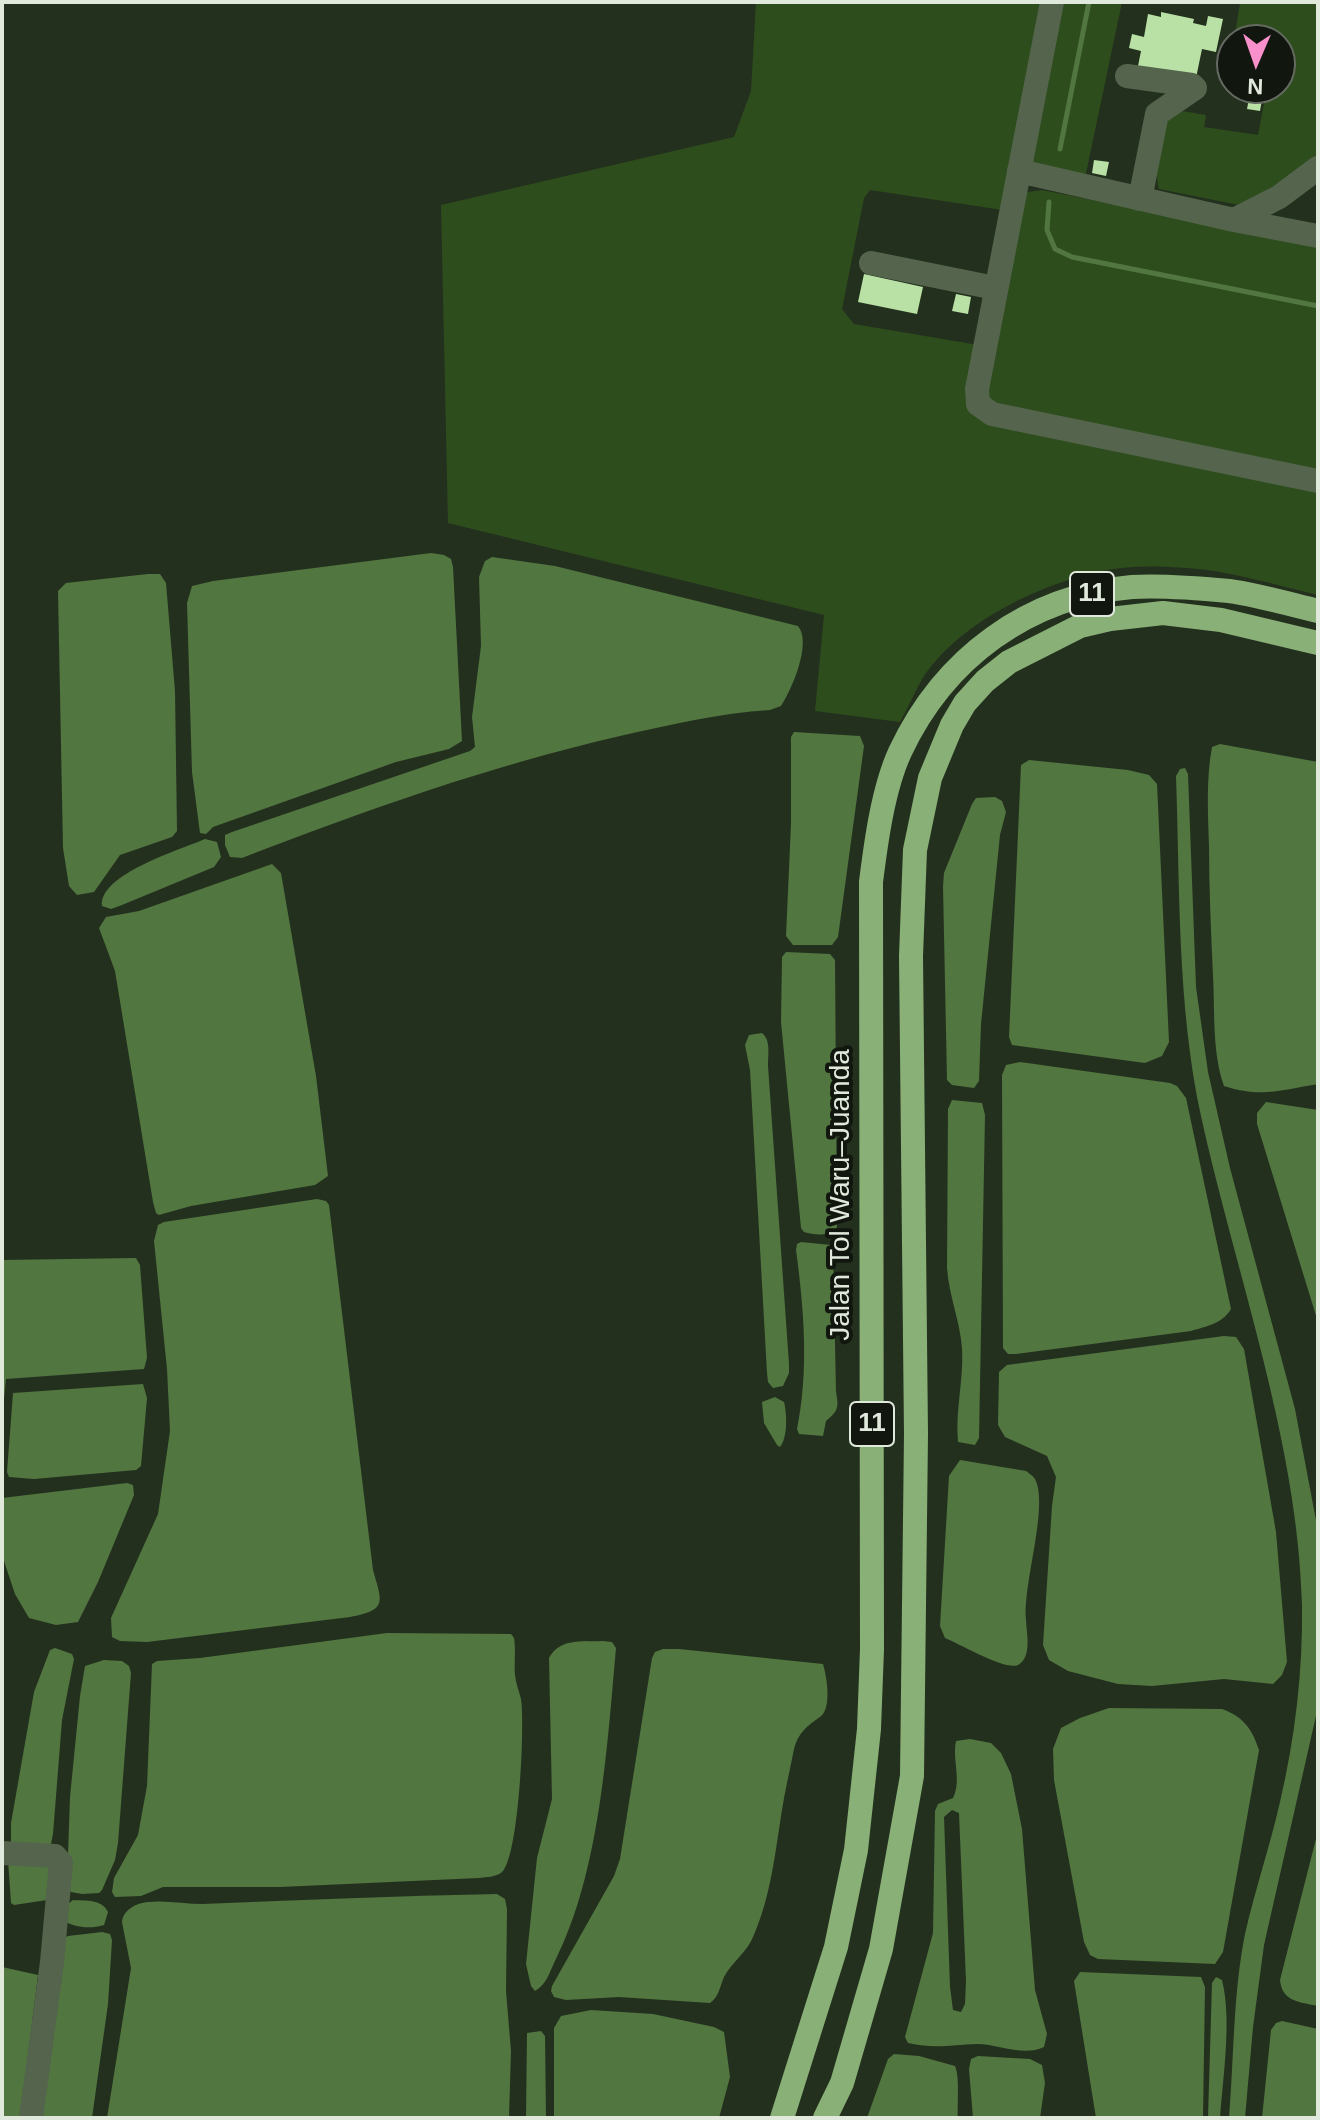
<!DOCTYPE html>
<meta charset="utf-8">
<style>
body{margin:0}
#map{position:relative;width:1320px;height:2120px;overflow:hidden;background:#24301e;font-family:Helvetica,sans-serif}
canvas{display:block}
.frame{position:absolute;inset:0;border:4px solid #e1e9dd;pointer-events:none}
.north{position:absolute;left:1216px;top:24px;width:80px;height:80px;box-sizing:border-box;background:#11160e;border:2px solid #646a61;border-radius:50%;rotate:182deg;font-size:22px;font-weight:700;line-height:32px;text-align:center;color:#e1e9dd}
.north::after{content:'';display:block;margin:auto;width:28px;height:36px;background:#f890cb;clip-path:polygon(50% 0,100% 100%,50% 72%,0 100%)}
</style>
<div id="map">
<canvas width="1320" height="2120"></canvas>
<div class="frame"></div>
<div class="north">N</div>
</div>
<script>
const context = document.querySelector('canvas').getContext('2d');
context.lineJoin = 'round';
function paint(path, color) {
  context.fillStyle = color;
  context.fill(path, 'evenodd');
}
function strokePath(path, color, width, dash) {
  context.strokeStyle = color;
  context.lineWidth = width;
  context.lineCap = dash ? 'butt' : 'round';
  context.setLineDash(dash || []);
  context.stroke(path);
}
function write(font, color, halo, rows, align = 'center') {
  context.font = font + ' Helvetica,sans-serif';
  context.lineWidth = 8;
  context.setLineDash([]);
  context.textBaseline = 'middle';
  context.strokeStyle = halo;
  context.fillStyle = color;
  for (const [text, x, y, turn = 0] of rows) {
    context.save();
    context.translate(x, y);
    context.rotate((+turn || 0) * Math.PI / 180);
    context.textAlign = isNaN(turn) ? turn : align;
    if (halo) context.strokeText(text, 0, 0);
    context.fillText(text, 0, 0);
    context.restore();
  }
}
paint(new Path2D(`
 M 756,2 L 1044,2 L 1003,210 L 870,190 L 864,198 L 842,309 L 854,324 L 984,346 L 1011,206 L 1028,192 L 1042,190 L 1318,245 L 1318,595 C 1275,585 1231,571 1187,568 C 1159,566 1129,565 1102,571 C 1040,584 963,621 926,673 C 916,688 909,706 900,722 L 815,711 L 824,615 L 448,523 L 441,205 L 734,137 L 751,91 Z
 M 1057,2 L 1122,2 L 1085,178 L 1029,161 Z
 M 1236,2 L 1318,2 L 1318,157 L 1314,164 L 1239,205 L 1159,189 C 1153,167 1161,134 1171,114 L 1182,111 L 1206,115 L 1204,127 L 1258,135 L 1267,88 L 1280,88 L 1280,40 L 1234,40 L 1240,3 Z`), '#2e4d1d');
paint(new Path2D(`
 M 431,553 L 444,555 L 451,559 L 453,567 L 462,741 L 449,749 L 396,762 L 213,827 L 206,834 L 200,833 L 192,772 L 187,603 L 192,586 L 213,581 Z
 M 492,557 L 555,566 L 798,626 C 812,643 792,689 781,706 L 770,710 C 719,713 670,725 620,736 C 490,766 366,810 242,858 L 230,857 L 225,845 L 225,835 L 232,832 L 470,751 L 475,747 L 472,717 L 481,646 L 479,577 L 485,561 Z
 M 148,574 L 160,574 L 166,583 L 175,691 L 177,831 L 172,837 L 120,855 L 94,892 L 77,895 L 69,886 L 63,848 L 58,591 L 66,583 Z
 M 794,732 L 860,736 L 864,746 L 838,937 L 832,945 L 793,945 L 786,936 L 791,824 L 791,737 Z
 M 1220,744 L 1318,762 L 1318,1084 C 1282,1090 1261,1098 1224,1086 C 1212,1052 1215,1012 1213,976 C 1211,932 1209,889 1209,846 C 1208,813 1206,779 1212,747 Z
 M 1029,760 L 1128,770 L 1149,775 L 1157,784 L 1169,1042 L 1162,1056 L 1145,1063 L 1012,1045 L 1009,1037 L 1021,765 Z
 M 1185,768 L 1188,774 L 1196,987 L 1208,1072 L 1230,1168 L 1295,1409 L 1318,1531 L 1318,1707 L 1264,1945 L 1253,2027 L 1245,2118 L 1229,2118 C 1234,2057 1233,1994 1245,1934 C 1255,1890 1270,1846 1280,1802 C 1295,1738 1303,1671 1302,1605 C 1298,1442 1236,1275 1201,1116 C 1177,1005 1180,889 1176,776 L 1180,769 Z
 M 995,797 L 1002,801 L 1006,812 L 1000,835 L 981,1024 L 979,1081 L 974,1088 L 952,1085 L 947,1080 L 943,886 L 944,873 L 972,804 L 976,798 Z
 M 205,839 L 217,842 L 221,857 L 214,867 L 122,905 L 111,909 L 102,906 C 99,874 180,850 205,839 Z
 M 272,864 L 281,873 L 316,1076 L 328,1176 L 315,1185 L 191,1206 L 159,1215 L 156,1213 L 153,1202 L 115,971 L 99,928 L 106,917 L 139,911 Z
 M 786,952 L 830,954 L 835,960 L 837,1227 L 835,1231 C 825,1236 814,1235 804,1232 L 801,1228 L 781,1022 L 782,957 Z
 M 762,1033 C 771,1040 768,1055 768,1066 L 789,1364 L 789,1373 L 783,1386 L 773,1388 L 768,1382 L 767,1373 L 750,1070 L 745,1045 L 749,1035 Z
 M 1020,1062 L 1170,1083 L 1177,1086 L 1186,1098 L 1231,1309 C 1222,1324 1207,1326 1191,1331 L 1016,1354 L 1008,1354 L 1003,1348 L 1002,1075 L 1006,1065 Z
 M 952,1100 L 982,1103 L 985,1115 L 979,1438 L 975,1445 L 958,1442 C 955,1411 964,1379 962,1348 C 960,1321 949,1296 947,1268 L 948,1109 Z
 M 1266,1102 L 1318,1110 L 1318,1322 L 1257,1124 L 1257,1113 Z
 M 317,1199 L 326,1201 L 329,1205 L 373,1570 C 382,1602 388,1610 350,1617 L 147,1642 L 120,1641 L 112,1637 L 111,1618 L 158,1514 L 170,1431 L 167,1369 L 154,1241 L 158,1225 L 164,1222 Z
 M 801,1242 L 831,1245 L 833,1249 L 836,1392 C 839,1408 838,1411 826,1421 L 823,1436 L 799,1434 L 797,1429 C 809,1371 804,1309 796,1250 L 797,1244 Z
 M 136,1258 L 140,1265 L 147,1358 L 144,1369 L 6,1379 L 2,1419 L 2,1260 Z
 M 1224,1336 L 1236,1337 L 1244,1349 L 1276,1532 L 1287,1662 L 1282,1675 L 1273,1684 L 1224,1679 L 1152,1686 L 1118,1684 L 1068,1671 L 1049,1660 L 1043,1645 L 1052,1506 L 1056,1477 L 1047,1456 L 1005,1437 L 998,1425 L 999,1372 L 1007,1365 Z
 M 143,1384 L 147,1398 L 141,1466 L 136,1470 L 34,1479 L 9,1477 L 7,1472 L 13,1393 Z
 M 775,1397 L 784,1402 C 787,1414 788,1437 780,1447 L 777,1445 L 764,1423 L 762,1402 Z
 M 960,1460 L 1026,1471 C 1029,1473 1034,1477 1035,1479 C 1049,1506 1023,1583 1026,1619 C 1026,1631 1033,1657 1018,1665 C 1006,1671 960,1644 945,1638 L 940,1626 L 949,1476 Z
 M 127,1483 L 133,1485 L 134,1495 L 98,1582 L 78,1622 L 56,1625 L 29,1618 L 15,1594 L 2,1555 L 2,1498 Z
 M 387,1633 L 511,1634 L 514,1638 C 516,1650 514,1663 515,1675 C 516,1684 519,1691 521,1699 C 525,1726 519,1852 503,1871 C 498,1877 486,1877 479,1878 L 280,1887 L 163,1887 L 141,1896 L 115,1897 L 112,1892 L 114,1878 L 138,1835 L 147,1786 L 152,1664 L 157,1661 L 200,1658 Z
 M 602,1641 L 612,1642 L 616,1648 C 607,1748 600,1872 555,1961 C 549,1973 547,1984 535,1991 L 531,1986 L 526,1964 L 537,1858 L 552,1799 L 549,1658 C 560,1638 581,1642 602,1641 Z
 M 55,1648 L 72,1654 L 74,1659 L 62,1720 L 53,1834 L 51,1844 L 11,1845 L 11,1823 L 34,1692 L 50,1650 Z
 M 663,1649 L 679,1649 L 823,1664 C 827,1677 832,1709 820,1717 C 807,1726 798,1733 794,1749 C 790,1770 785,1790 782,1810 C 775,1853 771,1897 753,1937 C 747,1952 732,1962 724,1977 C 720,1986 719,1997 710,2003 L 619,1997 L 566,2000 L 554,1997 L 551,1991 L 552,1986 L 614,1876 L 620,1859 L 652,1658 L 655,1652 Z
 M 104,1660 L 122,1661 L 129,1666 L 131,1673 L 118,1843 L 115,1860 L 102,1890 L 99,1893 L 82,1894 L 71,1892 L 67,1884 L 70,1797 L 80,1696 L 85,1666 Z
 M 1109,1708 L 1222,1709 C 1244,1717 1252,1729 1259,1750 L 1223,1952 L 1215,1964 L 1098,1959 L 1090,1955 L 1084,1942 L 1054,1780 L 1053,1749 L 1061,1728 L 1080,1718 Z
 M 970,1739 L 991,1743 L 1001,1753 L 1011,1774 L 1022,1829 L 1035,1990 L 1047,2034 L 1044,2047 C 1023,2057 999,2044 977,2044 C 951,2045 934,2049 908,2043 L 905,2037 L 933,1933 L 935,1811 L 938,1804 L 953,1798 C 962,1781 952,1760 956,1741 ZM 952,1810 L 959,1813 L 966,1981 L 965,2004 L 961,2012 L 953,2010 L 950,1987 L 944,1817 Z
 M 1318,1831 L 1318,2006 C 1300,2002 1282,2002 1280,1980 Z
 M 8,1860 L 50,1861 L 47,1900 L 14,1905 L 11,1903 Z
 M 497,1894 L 505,1899 L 507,1909 L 506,1991 L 511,2051 L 509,2118 L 107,2118 L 131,1968 L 122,1922 C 123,1910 136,1903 148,1902 C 166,1900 185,1904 203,1904 C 301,1900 399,1896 497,1894 Z
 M 73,1900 C 86,1901 102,1899 108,1912 L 104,1925 C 91,1929 74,1928 63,1920 L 68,1904 Z
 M 102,1932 L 110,1934 L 112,1940 L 108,2004 L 92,2118 L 38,2118 L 62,1939 L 68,1936 Z
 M 2,1967 L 38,1975 L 20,2118 L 2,2118 Z
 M 1080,1972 L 1201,1977 L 1205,1987 L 1203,2118 L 1096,2118 L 1074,1981 Z
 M 1216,1977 L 1222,1980 C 1232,2020 1223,2076 1220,2118 L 1208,2118 L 1212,1983 Z
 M 591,2010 L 653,2014 L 714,2027 L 724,2032 L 730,2077 L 719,2118 L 554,2118 L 554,2028 L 561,2016 Z
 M 1282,2021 L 1318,2029 L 1318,2118 L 1262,2118 L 1271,2030 L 1276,2023 Z
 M 541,2031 L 545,2036 L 546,2118 L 526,2118 L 527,2033 Z
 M 894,2054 L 919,2056 L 955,2066 C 960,2078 957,2103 958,2118 L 867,2118 L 888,2059 Z
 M 978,2056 L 1030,2059 L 1042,2065 L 1045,2083 L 1040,2118 L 973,2118 L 969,2069 L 971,2059 Z`), '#517640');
strokePath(new Path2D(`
 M 1060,149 L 1089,2
 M 1049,202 L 1047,230 L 1055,249 L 1072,257 L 1318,306`), '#517640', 5);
paint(new Path2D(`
 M 1161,12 L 1194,19 L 1193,23 L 1206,26 L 1208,16 L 1223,19 L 1216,52 L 1202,49 L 1196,78 L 1138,66 L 1141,51 L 1129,48 L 1132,34 L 1144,37 L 1148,14 L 1161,17 Z
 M 1251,88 L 1264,88 L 1260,111 L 1247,109 Z
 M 1094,160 L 1109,162 L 1106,176 L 1092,173 Z
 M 864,274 L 923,287 L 917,314 L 858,302 Z
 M 956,294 L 971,297 L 968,314 L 952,311 Z`), '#b9e1a6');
strokePath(new Path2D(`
 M 1052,2 L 977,389 L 978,404 L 992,414 L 1318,481
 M 1127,76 L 1192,85 L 1195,88 L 1157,114 L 1140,199
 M 1019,171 L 1234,220 L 1318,236
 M 1234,220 L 1279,197 L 1318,168
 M 871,263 L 995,288
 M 2,1853 L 55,1856 L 61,1863 L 52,1962 L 31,2118`), '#54644d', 24);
strokePath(new Path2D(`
 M 782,2118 L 836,1947 L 856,1850 L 869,1729 L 872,1649 L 871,882 C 876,842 883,789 900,752 C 944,658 1028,596 1132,587 C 1163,585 1197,588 1229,591 C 1258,595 1289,604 1318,611
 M 825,2118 L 842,2083 L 881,1949 L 912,1776 L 916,1434 L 911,956 L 915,850 L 930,778 L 952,725 L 965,703 L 985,681 L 1009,662 L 1080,626 L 1110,619 L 1163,613 L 1221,620 L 1318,643`), '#89b077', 24);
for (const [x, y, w] of [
 [1092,594,44],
 [872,1424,44]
]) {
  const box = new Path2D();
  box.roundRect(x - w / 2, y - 22, w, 44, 6);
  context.fillStyle = '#11160e';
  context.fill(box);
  strokePath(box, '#e1e9dd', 2);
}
write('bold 26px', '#e1e9dd', null, [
 ["11",1092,594],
 ["11",872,1424]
]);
write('28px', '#e1e9dd', '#11160e', [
 ["Jalan Tol Waru–Juanda",841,1195,-90]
]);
</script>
